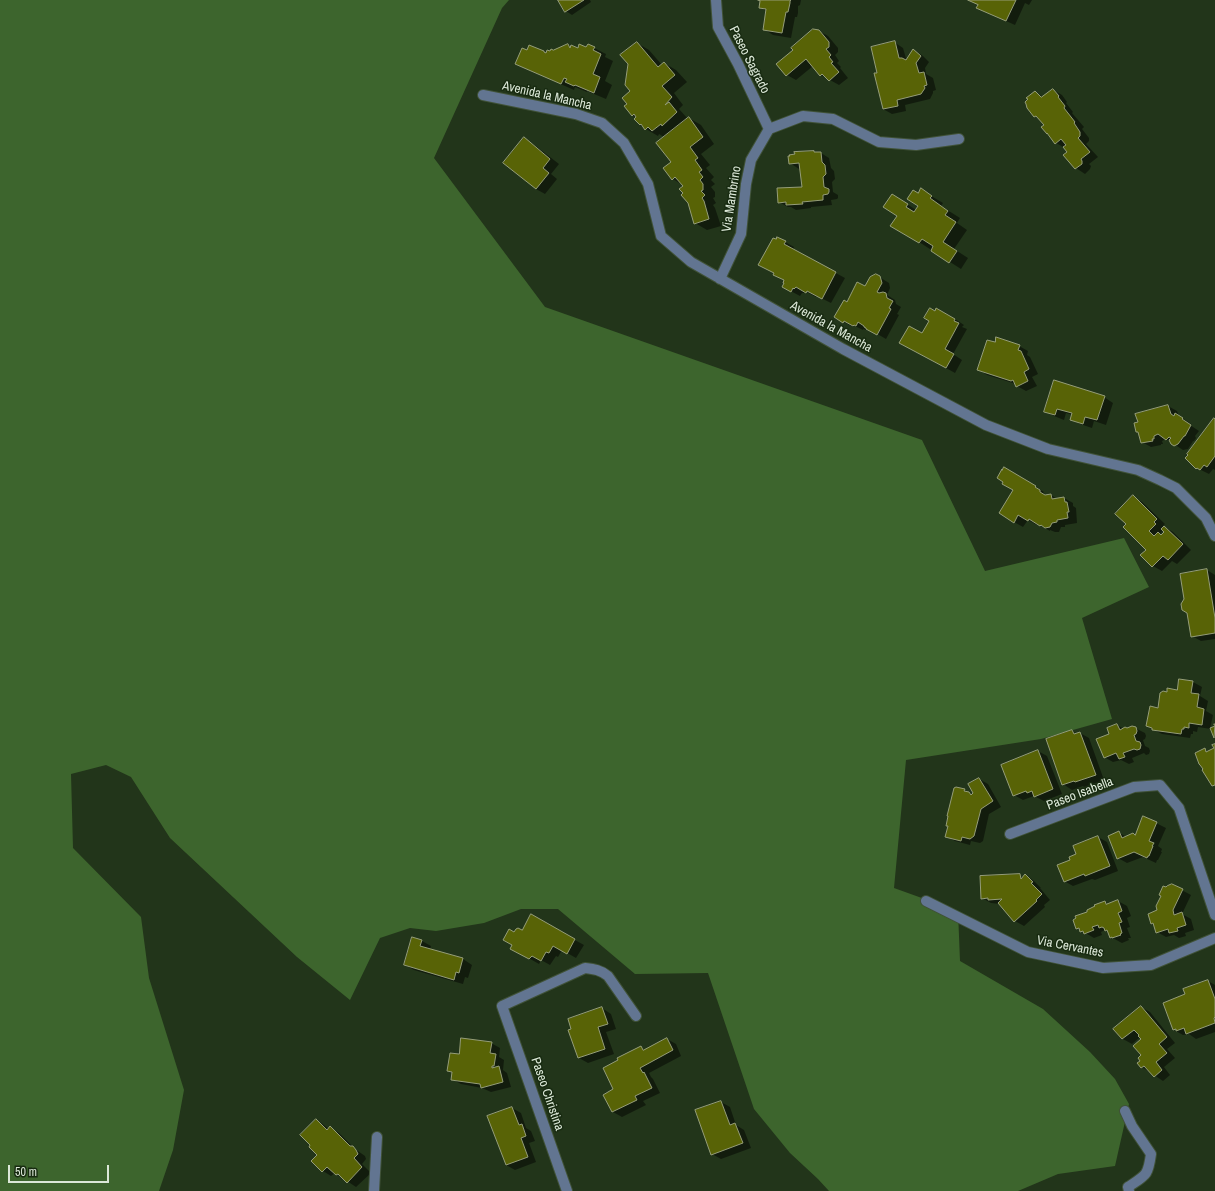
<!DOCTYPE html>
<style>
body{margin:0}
#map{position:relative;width:1215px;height:1191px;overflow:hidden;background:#22351a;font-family:"Archivo Narrow",sans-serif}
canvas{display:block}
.scale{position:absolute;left:8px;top:1165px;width:101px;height:18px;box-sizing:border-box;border:2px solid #dce8d8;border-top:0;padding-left:5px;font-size:12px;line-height:14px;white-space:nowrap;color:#dce8d8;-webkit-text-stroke:3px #182b11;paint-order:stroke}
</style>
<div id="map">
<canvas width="1215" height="1191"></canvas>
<div class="scale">50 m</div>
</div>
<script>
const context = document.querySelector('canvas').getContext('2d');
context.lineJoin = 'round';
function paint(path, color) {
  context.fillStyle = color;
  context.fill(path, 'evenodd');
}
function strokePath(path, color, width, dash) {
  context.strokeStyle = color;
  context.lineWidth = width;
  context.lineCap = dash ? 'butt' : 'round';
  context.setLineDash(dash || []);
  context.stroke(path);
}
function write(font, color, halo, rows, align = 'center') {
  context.font = font + ' "Archivo Narrow",sans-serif';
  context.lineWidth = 3;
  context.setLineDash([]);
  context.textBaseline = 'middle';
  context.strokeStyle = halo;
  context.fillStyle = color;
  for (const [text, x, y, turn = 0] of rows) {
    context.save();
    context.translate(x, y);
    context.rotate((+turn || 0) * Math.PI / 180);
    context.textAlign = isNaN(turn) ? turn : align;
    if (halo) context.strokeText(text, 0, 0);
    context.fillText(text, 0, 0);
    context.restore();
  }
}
paint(new Path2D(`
 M 0,0 L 509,0 L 502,8 L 434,158 L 545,307 L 922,440 L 985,571 L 1124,538 L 1149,587 L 1082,618 L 1112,719 L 1041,739 L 906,760 L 894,888 L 958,911 L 960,961 L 1043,1009 L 1090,1052 L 1115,1079 L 1129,1104 L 1115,1166 L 1058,1174 L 1018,1191 L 829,1191 L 818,1179 L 790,1153 L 754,1109 L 708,973 L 635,974 L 558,909 L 521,909 L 484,923 L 436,931 L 410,928 L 380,938 L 350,1000 L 297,957 L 170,838 L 131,777 L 106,765 L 71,774 L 73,848 L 141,917 L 149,978 L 184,1090 L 173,1150 L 159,1191 L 0,1191 Z`), '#3d652d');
paint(new Path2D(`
 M 559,0 L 590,0 L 591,2 L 572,15 L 566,11 Z
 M 759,0 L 801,0 L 800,5 L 798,6 L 798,13 L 797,17 L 795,17 L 791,38 L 773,35 L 764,29 L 766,11 L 760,7 L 761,1 Z
 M 968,0 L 1032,0 L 1029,5 L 1025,3 L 1015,25 L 986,12 L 979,5 Z
 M 819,31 L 828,36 L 838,48 L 838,52 L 835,55 L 839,61 L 837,63 L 841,67 L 840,68 L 848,78 L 839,85 L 821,75 L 813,66 L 796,80 L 787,75 L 777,64 Z
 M 894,42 L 903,48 L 907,62 L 914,50 L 923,56 L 929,62 L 925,68 L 926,74 L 933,78 L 936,90 L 933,91 L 933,93 L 930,99 L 905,105 L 906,111 L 892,114 L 883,109 L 878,74 Z
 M 637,43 L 649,50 L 662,65 L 664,63 L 676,70 L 687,82 L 674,93 L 683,105 L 679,109 L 688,119 L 689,118 L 701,125 L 714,144 L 701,154 L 710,165 L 706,168 L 714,177 L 711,180 L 715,184 L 711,187 L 715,192 L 715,197 L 713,198 L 716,203 L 713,205 L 715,208 L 721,226 L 707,230 L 695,223 L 688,202 L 684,193 L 684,186 L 673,179 L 672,162 L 664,137 L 659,134 L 658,136 L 646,129 L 640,125 L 637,118 L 632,115 L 629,104 L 632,91 Z
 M 568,45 L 578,49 L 594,48 L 606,54 L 605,57 L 613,61 L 605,81 L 612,85 L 606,99 L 587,91 L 587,92 L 575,87 L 574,90 L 529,70 L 517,63 L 527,51 L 544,51 L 547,53 Z
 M 1053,90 L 1062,95 L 1067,102 L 1066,103 L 1073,112 L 1072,113 L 1084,127 L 1082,129 L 1089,138 L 1089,141 L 1086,144 L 1098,157 L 1089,164 L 1091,166 L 1090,169 L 1085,174 L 1076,168 L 1069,152 L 1065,148 L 1056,143 L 1045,125 L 1042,120 L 1035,116 L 1028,108 L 1035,92 L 1043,97 Z
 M 524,139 L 533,144 L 559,164 L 551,174 L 557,179 L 545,194 L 536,189 Z
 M 814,152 L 817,153 L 821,153 L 829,158 L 831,168 L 834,171 L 835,179 L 832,182 L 833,192 L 838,195 L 838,198 L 837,199 L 831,200 L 832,205 L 811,207 L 811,208 L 796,210 L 791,207 L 788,207 L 779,202 L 803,188 L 801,168 L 799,169 L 790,163 Z
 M 921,190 L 943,203 L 941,206 L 960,218 L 957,223 L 967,230 L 954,249 L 968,258 L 961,269 L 919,242 L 898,216 L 904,202 L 916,210 L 919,205 L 918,194 Z
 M 778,238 L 794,247 L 793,250 L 845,278 L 831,303 L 817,296 L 816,297 L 805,291 L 804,293 L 802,293 L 800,296 L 783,287 L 785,280 L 776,241 Z
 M 876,275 L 889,283 L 890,288 L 887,295 L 895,300 L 896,304 L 901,307 L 897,314 L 899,315 L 886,339 L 867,328 L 866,330 L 863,329 L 863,330 L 853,325 L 853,327 L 835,317 L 847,303 L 865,288 Z
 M 955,319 L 964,325 L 962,327 L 967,329 L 953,354 L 962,360 L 955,373 L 910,348 Z
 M 1019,346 L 1028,351 L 1027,355 L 1030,357 L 1038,374 L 1032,377 L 1037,386 L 1026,391 L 1017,386 L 1016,384 L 987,375 L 978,369 Z
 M 1104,397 L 1113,403 L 1106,425 L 1094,421 L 1092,428 L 1080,424 L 1071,419 L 1073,415 L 1066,413 L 1064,420 L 1054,416 L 1045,411 Z
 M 1168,406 L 1177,411 L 1179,416 L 1191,424 L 1190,425 L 1199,431 L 1195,436 L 1196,438 L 1194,441 L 1193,441 L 1188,449 L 1183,450 L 1166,439 L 1162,441 L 1163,444 L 1161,444 L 1161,445 L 1151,447 L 1142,442 L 1139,433 L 1137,431 Z
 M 1215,420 L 1215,470 L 1213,469 L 1209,474 L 1197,468 Z
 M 1019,477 L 1044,492 L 1043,493 L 1048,496 L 1051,495 L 1057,499 L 1064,498 L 1073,503 L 1073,506 L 1076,508 L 1077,523 L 1065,525 L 1065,527 L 1061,527 L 1059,532 L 1055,532 L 1050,530 L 1050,531 L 1038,524 L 1037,525 L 1028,520 L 1023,527 L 1014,522 L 1014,490 Z
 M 1133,497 L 1142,502 L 1165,524 L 1163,526 L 1173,532 L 1191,550 L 1177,564 L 1172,561 L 1162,571 L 1153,566 L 1147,550 L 1127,524 ZM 1163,530 L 1165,532 L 1162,535 L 1160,534 Z
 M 1207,570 L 1215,575 L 1215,639 L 1201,641 L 1192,636 Z
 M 1180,680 L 1193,682 L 1202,687 L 1200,696 L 1208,701 L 1206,711 L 1213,715 L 1210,729 L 1215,727 L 1215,736 L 1211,729 L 1198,727 L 1197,732 L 1193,731 L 1193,734 L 1191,734 L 1190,738 L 1162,734 L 1147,726 L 1167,693 L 1178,691 Z
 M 1117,725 L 1124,729 L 1135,728 L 1145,733 L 1146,736 L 1145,739 L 1143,740 L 1145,746 L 1149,748 L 1150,751 L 1149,754 L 1146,755 L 1144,753 L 1132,758 L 1134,762 L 1129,764 L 1121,760 L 1113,762 L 1104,757 L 1111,735 Z
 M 1072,731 L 1077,734 L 1080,733 L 1089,738 L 1104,780 L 1084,787 L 1083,786 L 1072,790 L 1063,784 Z
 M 1038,751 L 1047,756 L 1062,794 L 1044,801 L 1034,796 L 1023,800 L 1014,795 Z
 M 979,779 L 988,784 L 1001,807 L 989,814 L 983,841 L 980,843 L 971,841 L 970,845 L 955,841 L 946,836 L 949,827 L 947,826 L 964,790 L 973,795 Z
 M 1144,817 L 1166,828 L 1158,846 L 1162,849 L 1161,852 L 1162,852 L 1158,860 L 1157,860 L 1156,863 L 1143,857 L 1127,863 L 1118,858 L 1119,833 L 1127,837 L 1136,836 ZM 1153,842 L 1155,842 L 1151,851 L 1149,850 Z
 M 1098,837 L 1107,842 L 1118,871 L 1095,880 L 1092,879 L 1073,886 L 1064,881 L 1071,860 Z
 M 1019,875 L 1023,878 L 1026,875 L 1034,881 L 1041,888 L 1040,888 L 1050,900 L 1044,905 L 1045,907 L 1024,926 L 1015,921 L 1000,904 L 991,903 L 982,898 Z
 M 1172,885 L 1191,895 L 1182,914 L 1191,919 L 1194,930 L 1185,933 L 1186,936 L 1179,938 L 1174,935 L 1166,937 L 1157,932 L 1155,925 L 1152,923 L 1158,910 L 1166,889 Z
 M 1118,901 L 1127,906 L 1131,916 L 1127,918 L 1130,927 L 1127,928 L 1131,938 L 1128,938 L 1129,940 L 1122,943 L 1120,942 L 1111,937 L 1109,933 L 1105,930 L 1101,932 L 1102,935 L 1094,938 L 1077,928 L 1089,912 L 1105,902 L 1108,904 Z
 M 531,916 L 584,945 L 576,958 L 562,950 L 558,957 L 556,956 L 550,965 L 541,960 L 539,964 L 511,948 L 513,945 L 515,933 L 522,932 Z
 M 422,941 L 431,946 L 430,950 L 463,959 L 472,965 L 468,978 L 465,977 L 463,984 L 414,970 L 405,965 Z
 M 1208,981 L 1215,985 L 1215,1032 L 1196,1039 L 1189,1034 L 1183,1035 L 1174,1030 L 1187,995 Z
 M 1141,1007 L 1150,1012 L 1175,1043 L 1167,1049 L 1175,1058 L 1164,1067 L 1170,1075 L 1163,1081 L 1142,1067 L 1142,1039 L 1140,1037 L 1132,1044 L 1123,1039 L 1115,1029 Z
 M 602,1008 L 611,1014 L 616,1029 L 606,1032 L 614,1054 L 588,1063 L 579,1058 Z
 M 667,1039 L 676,1044 L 681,1056 L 649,1073 L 651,1077 L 653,1079 L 660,1093 L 643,1101 L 646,1105 L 622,1117 L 613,1112 L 604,1095 L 615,1090 L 641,1048 L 645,1050 Z
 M 491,1043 L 500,1048 L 499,1057 L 504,1060 L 503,1070 L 507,1073 L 511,1087 L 491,1092 L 482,1088 L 461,1084 L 452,1079 L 453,1073 L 448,1071 L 459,1055 Z
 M 721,1102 L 730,1107 L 736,1125 L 744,1130 L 751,1148 L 721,1159 L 712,1154 Z
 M 512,1108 L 521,1113 L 526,1128 L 531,1131 L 535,1141 L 529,1143 L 536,1162 L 515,1170 L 506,1165 Z
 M 317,1120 L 329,1129 L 330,1128 L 339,1133 L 355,1149 L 365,1156 L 366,1159 L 362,1164 L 371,1173 L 356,1187 L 335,1173 L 331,1176 L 323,1171 L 318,1155 Z`), '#0007');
const building = new Path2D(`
 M 558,0 L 584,0 L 565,12 Z
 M 758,0 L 791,0 L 790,1 L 790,3 L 788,12 L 786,12 L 782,33 L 763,30 L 766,9 L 759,8 L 760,1 Z
 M 968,0 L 1016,0 L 1006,21 L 976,8 L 978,5 Z
 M 813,29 L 819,30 L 829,42 L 829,47 L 826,49 L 831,55 L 829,57 L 833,62 L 831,63 L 839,72 L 829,81 L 822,74 L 820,76 L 806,59 L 786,76 L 776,64 L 793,50 L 791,48 Z
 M 895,41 L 899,58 L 902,58 L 906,60 L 913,49 L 921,56 L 916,63 L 919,73 L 924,72 L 927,85 L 924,86 L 925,88 L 921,94 L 897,100 L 898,106 L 883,109 L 874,73 L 877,73 L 871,47 Z
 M 637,42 L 658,67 L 664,62 L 675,75 L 662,86 L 672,97 L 665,105 L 669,102 L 677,112 L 662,126 L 661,124 L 652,131 L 648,127 L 645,130 L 641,124 L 640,125 L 634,119 L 636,117 L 634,114 L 632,116 L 624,106 L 627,104 L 622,98 L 630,91 L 625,85 L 628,64 L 620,55 Z
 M 568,44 L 570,48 L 571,45 L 578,48 L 579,44 L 586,47 L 588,44 L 595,47 L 593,50 L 601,54 L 593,74 L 600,77 L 594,93 L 575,85 L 574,86 L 565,82 L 567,79 L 564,78 L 561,84 L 515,64 L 522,48 L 527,50 L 529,45 L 544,51 L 544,52 L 546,53 L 547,50 L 550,51 L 551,49 L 553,50 Z
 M 1053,89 L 1059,96 L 1058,97 L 1065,106 L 1064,108 L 1075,122 L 1074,123 L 1080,132 L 1080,136 L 1078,138 L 1090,152 L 1081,159 L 1082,161 L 1082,164 L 1075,169 L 1063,155 L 1067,152 L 1063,147 L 1066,145 L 1061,139 L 1055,144 L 1047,133 L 1047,134 L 1041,127 L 1044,125 L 1036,116 L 1034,117 L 1027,108 L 1026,104 L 1025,102 L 1028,99 L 1026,98 L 1035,91 L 1041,97 Z
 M 689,117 L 703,137 L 690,147 L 698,158 L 695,160 L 702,170 L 699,172 L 703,177 L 700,180 L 703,184 L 703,190 L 701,191 L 705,195 L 702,198 L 704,201 L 709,219 L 694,224 L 688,203 L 681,195 L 683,193 L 679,189 L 683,186 L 675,177 L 672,180 L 663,168 L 671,162 L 656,143 Z
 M 524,137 L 550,159 L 543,168 L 549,173 L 536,189 L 503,163 Z
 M 814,151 L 814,152 L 821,152 L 822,162 L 825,165 L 826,174 L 823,177 L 824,187 L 829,189 L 829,192 L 828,194 L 823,195 L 823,200 L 802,202 L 803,204 L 786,205 L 786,202 L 778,203 L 777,188 L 802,187 L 799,163 L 789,164 L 788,156 L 790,156 L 789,155 L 795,154 L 794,152 Z
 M 921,188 L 932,196 L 930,198 L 948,211 L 945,215 L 956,222 L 943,242 L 957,251 L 949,263 L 931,251 L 933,246 L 922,239 L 919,243 L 890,226 L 897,216 L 883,207 L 892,194 L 908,204 L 906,207 L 914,212 L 918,206 L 907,199 L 913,190 L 918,193 Z
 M 777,237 L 786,241 L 784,244 L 836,272 L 822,299 L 807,291 L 806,293 L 796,287 L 794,289 L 793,288 L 791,292 L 782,287 L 784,283 L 783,283 L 784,280 L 773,275 L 774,273 L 758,265 L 773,238 L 776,239 Z
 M 876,274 L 880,276 L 882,283 L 877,292 L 879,293 L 883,292 L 886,293 L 887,298 L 893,301 L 889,308 L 891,309 L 877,335 L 866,329 L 866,328 L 864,327 L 864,326 L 858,322 L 856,326 L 854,325 L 853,326 L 844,321 L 843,323 L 834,317 L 844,300 L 847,302 L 857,282 L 865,286 L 870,277 Z
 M 930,308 L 935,311 L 936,308 L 955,319 L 954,321 L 959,323 L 945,349 L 954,354 L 946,368 L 899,343 L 909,326 L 922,333 L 929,321 L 924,318 Z
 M 996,337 L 1020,345 L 1018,350 L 1021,351 L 1029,369 L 1024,372 L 1028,381 L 1016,387 L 1013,380 L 1011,381 L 977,370 L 987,340 L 995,342 Z
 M 1054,380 L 1105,396 L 1097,420 L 1085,417 L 1083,424 L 1070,420 L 1072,413 L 1057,409 L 1055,415 L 1044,412 Z
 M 1168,405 L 1171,414 L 1174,416 L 1175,413 L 1183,418 L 1182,419 L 1191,425 L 1185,436 L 1184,436 L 1178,444 L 1174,446 L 1171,444 L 1169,440 L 1171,438 L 1169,437 L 1166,440 L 1158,434 L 1154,436 L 1154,439 L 1152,439 L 1153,441 L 1141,443 L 1138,432 L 1136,432 L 1134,423 L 1138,422 L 1135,414 Z
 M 1214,418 L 1215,419 L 1215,456 L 1207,467 L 1204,465 L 1200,470 L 1197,468 L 1196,469 L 1185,458 L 1188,455 L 1187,454 Z
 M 1004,467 L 1036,486 L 1035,487 L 1040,490 L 1040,492 L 1045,495 L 1051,494 L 1052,499 L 1064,497 L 1065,502 L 1067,502 L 1069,512 L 1067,512 L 1068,518 L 1057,520 L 1057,522 L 1052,523 L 1050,527 L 1045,528 L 1041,525 L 1040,526 L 1029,519 L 1028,521 L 1018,515 L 1014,523 L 999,513 L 1013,490 L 1002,484 L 1003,482 L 997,478 L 1002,469 L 1002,470 Z
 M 1133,495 L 1157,519 L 1154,522 L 1156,524 L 1149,531 L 1154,536 L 1158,532 L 1161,535 L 1164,532 L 1161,529 L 1164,526 L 1183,544 L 1168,560 L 1163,556 L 1152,567 L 1140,555 L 1146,550 L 1123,527 L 1126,524 L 1115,514 Z
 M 1207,569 L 1215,618 L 1215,633 L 1191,637 L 1187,613 L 1182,610 L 1181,604 L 1184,599 L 1180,574 Z
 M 1179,679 L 1193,681 L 1191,693 L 1199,694 L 1197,707 L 1204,709 L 1202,725 L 1189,723 L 1189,728 L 1184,727 L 1184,729 L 1182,729 L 1181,734 L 1152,730 L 1152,728 L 1146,726 L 1150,706 L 1158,708 L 1160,693 L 1163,691 L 1167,692 L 1167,688 L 1177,690 Z
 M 1117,724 L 1120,730 L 1125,727 L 1127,728 L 1132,726 L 1136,727 L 1137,731 L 1136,734 L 1134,735 L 1136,741 L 1140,742 L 1141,745 L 1140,749 L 1137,750 L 1134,749 L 1123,753 L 1125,757 L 1119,759 L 1116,753 L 1104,758 L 1096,739 L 1109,734 L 1107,728 Z
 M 1214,724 L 1215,724 L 1214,738 L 1210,728 L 1215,726 Z
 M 1072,730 L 1074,734 L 1080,732 L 1096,775 L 1075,782 L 1074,781 L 1062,785 L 1046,739 Z
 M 1215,744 L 1215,785 L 1212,786 L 1202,770 L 1203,769 L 1200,765 L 1199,764 L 1195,753 L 1205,748 L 1206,752 L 1214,748 L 1212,745 Z
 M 1038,750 L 1053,789 L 1034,797 L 1032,791 L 1027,793 L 1026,791 L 1013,796 L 1001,765 Z
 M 979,778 L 993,801 L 981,809 L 974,836 L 970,839 L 962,837 L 961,841 L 945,837 L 948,826 L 946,826 L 948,816 L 947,816 L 954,788 L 956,787 L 965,789 L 964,791 L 969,792 L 971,795 L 973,793 L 968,784 Z
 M 1143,816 L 1157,822 L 1149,841 L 1154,843 L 1152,846 L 1153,846 L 1149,856 L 1148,856 L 1147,858 L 1134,852 L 1117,859 L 1108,836 L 1119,831 L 1122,838 L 1133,833 L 1135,835 Z
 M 1098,836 L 1110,866 L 1085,876 L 1084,874 L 1064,882 L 1057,865 L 1070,860 L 1069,857 L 1076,854 L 1073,846 Z
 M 1020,874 L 1021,879 L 1025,874 L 1033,882 L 1031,883 L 1042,894 L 1036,900 L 1037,901 L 1014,922 L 998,903 L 1002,899 L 988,900 L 988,898 L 981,899 L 980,876 Z
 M 1172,884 L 1183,889 L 1173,910 L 1174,915 L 1182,912 L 1186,925 L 1177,928 L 1178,931 L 1169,933 L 1168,929 L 1156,933 L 1153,923 L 1151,924 L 1148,914 L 1157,910 L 1156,906 L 1161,896 L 1159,895 L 1163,886 L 1166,887 L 1167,886 Z
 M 1118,900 L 1122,911 L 1118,913 L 1122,922 L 1119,923 L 1122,933 L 1120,934 L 1121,935 L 1112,938 L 1112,937 L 1110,938 L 1107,930 L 1105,931 L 1104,928 L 1102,927 L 1099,928 L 1098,925 L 1092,927 L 1094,930 L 1084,934 L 1083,931 L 1080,932 L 1079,928 L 1076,929 L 1073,920 L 1076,918 L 1075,916 L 1087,912 L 1087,910 L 1095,906 L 1094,905 L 1105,901 L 1106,904 Z
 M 531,914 L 575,939 L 567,954 L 553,946 L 549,953 L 546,952 L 541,961 L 532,956 L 529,959 L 510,949 L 512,945 L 503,940 L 509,929 L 514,932 L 516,929 L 518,928 L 522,930 Z
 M 412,937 L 422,940 L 420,946 L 463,958 L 459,973 L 456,972 L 454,980 L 404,965 Z
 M 1208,980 L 1215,999 L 1215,1017 L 1214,1018 L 1215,1023 L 1186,1034 L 1184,1028 L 1176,1031 L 1176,1029 L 1173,1030 L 1163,1003 L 1185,994 L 1183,989 Z
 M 1141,1006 L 1167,1037 L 1159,1044 L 1167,1053 L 1156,1062 L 1162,1070 L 1154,1077 L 1144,1066 L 1141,1068 L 1137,1063 L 1140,1061 L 1138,1058 L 1141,1055 L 1133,1046 L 1141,1039 L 1138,1036 L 1139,1035 L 1134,1030 L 1122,1039 L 1113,1029 Z
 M 602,1007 L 608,1024 L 598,1027 L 605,1049 L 578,1058 L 568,1030 L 571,1029 L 568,1019 Z
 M 461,1038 L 492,1042 L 490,1053 L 496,1054 L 494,1066 L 492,1066 L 492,1068 L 499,1066 L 503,1082 L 481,1088 L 480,1084 L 451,1080 L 452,1072 L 447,1071 L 450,1053 L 459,1054 Z
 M 667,1038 L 673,1050 L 640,1068 L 643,1073 L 644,1072 L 652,1088 L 635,1096 L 637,1100 L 612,1112 L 603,1095 L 613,1089 L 603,1068 L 618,1060 L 617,1058 L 641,1046 L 643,1050 Z
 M 721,1101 L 730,1125 L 735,1123 L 743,1143 L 711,1155 L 695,1110 Z
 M 512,1107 L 519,1125 L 522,1124 L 526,1136 L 521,1138 L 528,1157 L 506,1165 L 487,1116 Z
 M 316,1119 L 327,1130 L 330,1126 L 350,1146 L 353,1146 L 356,1150 L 358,1154 L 354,1158 L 362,1167 L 347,1183 L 338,1174 L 336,1175 L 327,1167 L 322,1172 L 311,1161 L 317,1155 L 309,1147 L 310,1145 L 300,1135 Z`);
paint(building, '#586306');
strokePath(building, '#959d79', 1);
const minor = new Path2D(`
 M 716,0 L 718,27 L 738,64 L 769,129
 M 483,95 L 576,114 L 602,123 L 624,143 L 648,184 L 661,236 L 691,262 L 843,349 L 986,425 L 1048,449 L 1138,470 L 1160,480 L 1176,488 L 1206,518 L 1215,536
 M 720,279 L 741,234 L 746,184 L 751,160 L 769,129 L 803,116 L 833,119 L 879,142 L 916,145 L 959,139
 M 1010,834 L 1134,787 L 1160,785 L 1179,808 L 1215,915
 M 926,901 L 1028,952 L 1103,968 L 1151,965 L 1215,938
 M 1125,1111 L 1132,1126 L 1151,1154 C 1148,1176 1146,1175 1128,1187 L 1129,1191
 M 374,1191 L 377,1137
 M 567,1191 L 502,1006 L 585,968 C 594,969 601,970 608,976 L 636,1016`);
strokePath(minor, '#405238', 12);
strokePath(minor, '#627591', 10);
write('13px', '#dce8d8', '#182b11', [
 ["Paseo Sagrado",749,60,63],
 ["Avenida la Mancha",547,96,13],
 ["Via Mambrino",732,199,-81],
 ["Avenida la Mancha",831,327,29],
 ["Paseo Isabella",1080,794,-21],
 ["Via Cervantes",1070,947,11],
 ["Paseo Christina",547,1094,71]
]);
</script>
